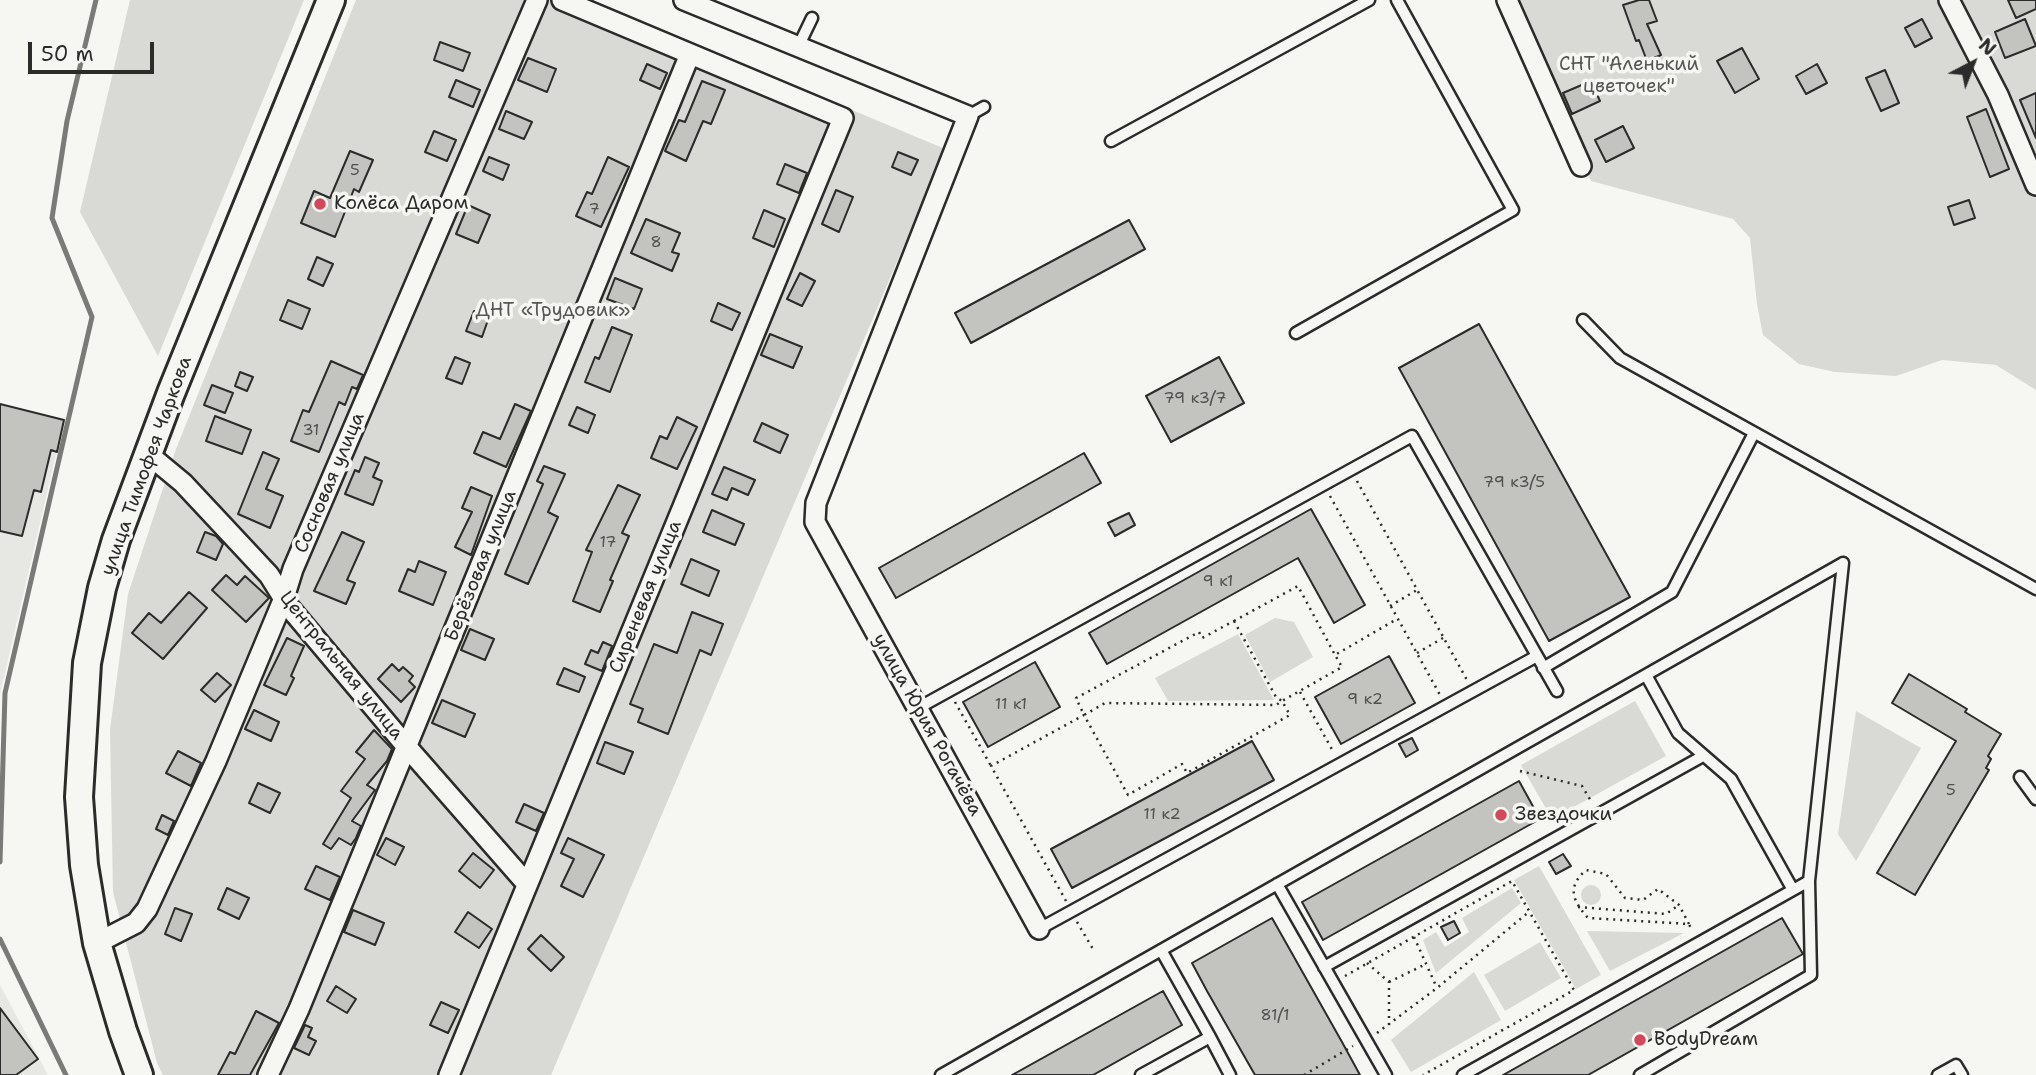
<!DOCTYPE html>
<meta charset="utf-8">
<style>
body{margin:0}
#map{position:relative;width:2036px;height:1075px;overflow:hidden;background:#f6f6f2;font-family:"Shantell Sans",sans-serif}
canvas{display:block}
.north{position:absolute;left:1938px;top:28px;width:70px;height:70px;-webkit-text-stroke:5px #f6f6f2;paint-order:stroke;rotate:42deg;font-size:19px;font-weight:700;line-height:28px;text-align:center;color:#2b2b2b}
.north::after{content:'';display:block;margin:auto;width:24px;height:32px;background:#2b2b2b;clip-path:polygon(50% 0,100% 100%,50% 72%,0 100%)}
.scale{position:absolute;left:28px;top:42px;width:126px;height:32px;box-sizing:border-box;border:4px solid #2b2b2b;border-top:0;padding-left:9px;font-size:21px;line-height:24px;white-space:nowrap;color:#2b2b2b;-webkit-text-stroke:5px #f6f6f2;paint-order:stroke}
</style>
<div id="map">
<canvas width="2036" height="1075"></canvas>
<div class="north">N</div>
<div class="scale">50 m</div>
</div>
<script>
const context = document.querySelector('canvas').getContext('2d');
context.lineJoin = 'round';
function paint(path, color) {
  context.fillStyle = color;
  context.fill(path, 'evenodd');
}
function strokePath(path, color, width, dash) {
  context.strokeStyle = color;
  context.lineWidth = width;
  context.lineCap = dash ? 'butt' : 'round';
  context.setLineDash(dash || []);
  context.stroke(path);
}
function write(font, color, halo, rows, align = 'center') {
  context.font = font + ' "Shantell Sans",sans-serif';
  context.lineWidth = 7;
  context.setLineDash([]);
  context.textBaseline = 'middle';
  context.strokeStyle = halo;
  context.fillStyle = color;
  for (const [text, x, y, turn = 0] of rows) {
    context.save();
    context.translate(x, y);
    context.rotate((+turn || 0) * Math.PI / 180);
    context.textAlign = isNaN(turn) ? turn : align;
    if (halo) context.strokeText(text, 0, 0);
    context.fillText(text, 0, 0);
    context.restore();
  }
}
paint(new Path2D(`
 M 0,404 L 64,420 L 0,694 Z
 M 0,985 L 48,1075 L 0,1075 Z`), '#e7e7e3');
paint(new Path2D(`
 M 130,0 L 304,0 L 158,356 L 80,212 Z
 M 356,0 L 590,0 L 945,149 L 551,1075 L 163,1075 L 157,1063 L 113,892 L 110,730 L 128,594 L 176,449 Z
 M 1510,0 L 2036,0 L 2036,390 L 1996,365 L 1942,360 L 1896,376 L 1835,372 L 1799,364 L 1763,335 L 1757,304 L 1750,238 L 1733,219 L 1591,181 Z
 M 1275,618 L 1294,622 L 1313,657 L 1270,682 L 1245,635 Z
 M 1238,634 L 1274,700 L 1168,701 L 1155,678 Z
 M 1635,701 L 1666,756 L 1552,819 L 1521,765 Z
 M 1856,711 L 1921,748 L 1856,861 L 1838,834 Z
 M 1539,866 L 1601,975 L 1576,989 L 1514,880 Z
 M1581 895a10 10 0 1 1 20 0a10 10 0 1 1-20 0Z
 M 1512,888 L 1521,903 L 1436,973 L 1423,940 L 1436,932 L 1445,947 L 1469,932 L 1462,918 Z
 M 1587,931 L 1684,933 L 1610,971 Z
 M 1540,942 L 1561,978 L 1505,1011 L 1484,975 Z
 M 1474,972 L 1501,1020 L 1411,1072 L 1391,1040 Z`), '#d9d9d5');
strokePath(new Path2D(`
 M 0,862 L 5,693 L 92,317 L 52,218 L 67,121 L 96,0
 M 0,939 L 66,1075`), '#7a7a78', 5);
const building = new Path2D(`
 M 1639,0 L 1649,0 L 1657,21 L 1647,24 L 1661,55 L 1647,61 L 1639,40 L 1636,41 L 1623,5 Z
 M 2008,0 L 2036,0 L 2036,9 L 2016,18 Z
 M 1922,19 L 1932,38 L 1915,47 L 1905,28 Z
 M 2025,19 L 2036,46 L 2005,58 L 1995,32 Z
 M 440,42 L 470,53 L 463,71 L 434,60 Z
 M 1742,48 L 1759,79 L 1735,93 L 1717,61 Z
 M 528,58 L 556,69 L 547,92 L 518,80 Z
 M 647,64 L 667,73 L 660,89 L 640,80 Z
 M 1817,64 L 1827,83 L 1806,94 L 1796,76 Z
 M 1885,70 L 1899,103 L 1881,111 L 1866,78 Z
 M 456,80 L 480,90 L 473,107 L 449,97 Z
 M 702,81 L 725,90 L 711,124 L 703,121 L 686,161 L 665,151 L 679,120 L 685,122 Z
 M 1591,81 L 1600,101 L 1572,114 L 1563,93 Z
 M 2036,93 L 2036,138 L 2020,100 Z
 M 1986,109 L 2009,169 L 1990,177 L 1967,117 Z
 M 506,111 L 532,122 L 524,139 L 499,129 Z
 M 1623,126 L 1634,148 L 1606,162 L 1595,140 Z
 M 434,131 L 456,140 L 447,161 L 425,152 Z
 M 350,151 L 373,160 L 359,192 L 354,189 L 335,237 L 301,223 L 314,191 L 330,198 Z
 M 898,152 L 918,160 L 911,175 L 892,167 Z
 M 489,157 L 509,165 L 503,180 L 483,171 Z
 M 608,157 L 629,167 L 601,227 L 576,216 L 587,192 L 592,194 Z
 M 785,164 L 807,173 L 799,193 L 777,184 Z
 M 836,190 L 853,197 L 839,232 L 822,224 Z
 M 1969,200 L 1975,218 L 1954,225 L 1948,207 Z
 M 468,205 L 490,215 L 478,243 L 456,234 Z
 M 764,210 L 785,219 L 774,247 L 753,238 Z
 M 646,219 L 680,233 L 672,252 L 679,254 L 672,271 L 631,253 Z
 M 1129,220 L 1145,249 L 971,343 L 955,313 Z
 M 317,257 L 333,264 L 323,286 L 308,279 Z
 M 800,273 L 815,281 L 802,306 L 787,299 Z
 M 615,278 L 642,289 L 634,309 L 607,299 Z
 M 288,300 L 310,309 L 302,329 L 280,320 Z
 M 718,303 L 740,313 L 732,330 L 711,321 Z
 M 474,311 L 489,317 L 482,337 L 466,331 Z
 M 1479,324 L 1630,597 L 1549,641 L 1399,368 Z
 M 612,327 L 632,335 L 610,392 L 585,382 L 595,357 L 599,359 Z
 M 770,334 L 802,347 L 793,368 L 761,355 Z
 M 455,357 L 470,363 L 462,384 L 446,378 Z
 M 1219,357 L 1244,403 L 1171,442 L 1146,396 Z
 M 331,361 L 363,375 L 357,389 L 352,387 L 345,405 L 339,402 L 319,452 L 291,441 L 303,410 L 309,412 Z
 M 240,372 L 253,377 L 247,391 L 235,386 Z
 M 212,385 L 233,393 L 225,413 L 204,405 Z
 M 0,404 L 64,420 L 57,452 L 51,450 L 41,492 L 34,490 L 22,536 L 0,531 Z
 M 515,404 L 531,411 L 506,467 L 474,453 L 483,432 L 500,439 Z
 M 577,407 L 595,415 L 588,433 L 569,425 Z
 M 215,416 L 251,430 L 242,454 L 206,441 Z
 M 677,417 L 697,427 L 677,469 L 651,458 L 660,436 L 667,439 Z
 M 762,423 L 788,435 L 780,453 L 754,441 Z
 M 263,452 L 279,459 L 266,489 L 283,496 L 270,528 L 238,514 Z
 M 1084,453 L 1101,483 L 896,598 L 879,568 Z
 M 365,457 L 379,463 L 373,477 L 382,481 L 373,505 L 345,494 L 355,470 L 359,472 Z
 M 544,466 L 565,474 L 548,512 L 558,517 L 528,584 L 505,574 L 543,484 L 537,481 Z
 M 724,467 L 755,480 L 748,495 L 732,488 L 727,500 L 712,494 Z
 M 618,485 L 640,495 L 622,533 L 629,536 L 610,580 L 613,581 L 600,612 L 573,601 L 592,552 L 586,550 Z
 M 471,487 L 492,496 L 471,555 L 455,547 L 472,512 L 462,508 Z
 M 1311,509 L 1365,605 L 1334,623 L 1298,558 L 1107,664 L 1089,633 Z
 M 712,510 L 744,524 L 735,545 L 703,532 Z
 M 1129,513 L 1135,525 L 1115,536 L 1108,523 Z
 M 205,532 L 216,536 L 223,544 L 216,560 L 197,552 Z
 M 342,532 L 364,542 L 347,580 L 355,583 L 346,604 L 314,591 Z
 M 691,559 L 719,571 L 709,596 L 681,584 Z
 M 419,561 L 446,572 L 433,605 L 399,591 L 408,569 L 415,572 Z
 M 226,575 L 237,585 L 245,576 L 269,598 L 246,622 L 212,590 Z
 M 189,592 L 207,608 L 163,659 L 132,633 L 149,613 L 161,623 Z
 M 692,612 L 723,624 L 711,655 L 700,650 L 668,734 L 638,722 L 643,709 L 630,704 L 654,644 L 677,653 Z
 M 470,629 L 494,639 L 485,660 L 461,650 Z
 M 287,638 L 304,646 L 291,676 L 294,678 L 286,695 L 264,685 Z
 M 603,642 L 612,646 L 602,671 L 585,664 L 591,650 L 598,653 Z
 M 1389,656 L 1415,703 L 1341,744 L 1315,697 Z
 M 1035,662 L 1060,707 L 988,747 L 963,702 Z
 M 392,664 L 399,671 L 403,667 L 413,676 L 409,681 L 415,687 L 401,702 L 378,679 Z
 M 564,668 L 585,677 L 579,692 L 557,684 Z
 M 217,673 L 231,685 L 215,702 L 201,690 Z
 M 1909,674 L 1967,709 L 1965,712 L 2001,734 L 1988,756 L 1991,759 L 1986,768 L 1989,770 L 1915,895 L 1877,873 L 1956,741 L 1892,703 Z
 M 442,700 L 475,714 L 465,737 L 432,723 Z
 M 254,710 L 279,722 L 271,741 L 245,729 Z
 M 374,730 L 392,749 L 387,761 L 367,785 L 375,790 L 352,821 L 361,826 L 356,838 L 351,845 L 339,838 L 331,849 L 323,844 L 351,798 L 341,791 L 365,759 L 356,752 Z
 M 1412,738 L 1418,750 L 1406,757 L 1399,744 Z
 M 1252,741 L 1274,780 L 1072,888 L 1051,849 Z
 M 605,742 L 633,752 L 624,774 L 597,763 Z
 M 178,751 L 201,763 L 191,786 L 166,773 Z
 M 1519,781 L 1540,819 L 1323,940 L 1302,902 Z
 M 258,783 L 280,793 L 270,813 L 249,803 Z
 M 524,804 L 544,813 L 536,831 L 516,822 Z
 M 162,815 L 174,821 L 168,835 L 156,829 Z
 M 386,838 L 404,847 L 395,865 L 377,855 Z
 M 568,838 L 604,855 L 583,897 L 561,886 L 574,859 L 561,853 Z
 M 473,853 L 494,870 L 480,888 L 459,871 Z
 M 1563,854 L 1571,866 L 1556,874 L 1549,862 Z
 M 316,866 L 340,877 L 330,900 L 305,889 Z
 M 227,888 L 249,898 L 239,919 L 218,909 Z
 M 175,908 L 192,914 L 181,941 L 165,934 Z
 M 353,910 L 384,923 L 375,945 L 344,932 Z
 M 468,912 L 492,929 L 479,948 L 455,932 Z
 M 1272,918 L 1342,1042 L 1360,1075 L 1255,1075 L 1207,991 L 1192,963 Z
 M 1782,918 L 1803,954 L 1588,1075 L 1503,1075 Z
 M 1454,921 L 1460,933 L 1448,940 L 1441,927 Z
 M 541,935 L 564,957 L 551,971 L 528,949 Z
 M 336,986 L 356,999 L 347,1013 L 327,1001 Z
 M 1163,991 L 1182,1025 L 1093,1075 L 1012,1075 Z
 M 441,1002 L 459,1010 L 448,1033 L 430,1025 Z
 M 0,1008 L 38,1059 L 16,1075 L 0,1075 Z
 M 256,1011 L 279,1023 L 250,1075 L 218,1075 L 230,1052 L 235,1054 Z
 M 305,1025 L 312,1028 L 308,1037 L 316,1041 L 309,1055 L 294,1048 Z`);
paint(building, '#c3c3c0');
strokePath(building, '#2b2b2b', 2);
const service = new Path2D(`
 M 798,47 L 812,18
 M 968,116 L 984,107
 M 1111,141 L 1369,0
 M 1583,320 L 1620,358 L 2036,589
 M 1296,333 L 1513,210 L 1397,0
 M 1543,668 L 1672,592 L 1754,433
 M 1646,675 L 1678,733 L 1731,779 L 1793,890
 M 918,708 L 1412,436 L 1557,691
 M 2020,777 L 2036,799
 M 1809,881 L 1843,563
 M 1277,884 L 1386,1075
 M 1039,929 L 1537,656
 M 1324,967 L 1703,756
 M 1210,1037 L 1230,1075
 M 941,1075 L 1843,563
 M 1141,1075 L 1210,1037 L 1161,950
 M 1463,1075 L 1809,881 L 1811,975 L 1640,1075
 M 1938,1075 L 1956,1065 L 1962,1075`);
const minor = new Path2D(`
 M 684,0 L 968,116 L 816,503 L 815,522 L 1039,929
 M 1507,0 L 1581,166
 M 1949,0 L 1998,95 L 2036,185
 M 148,454 L 183,483 L 269,575 L 289,607 L 407,747 L 527,884
 M 97,943 L 136,923 L 147,909 L 216,761 L 284,598 L 293,569 L 537,0
 M 268,1075 L 299,1009 L 690,54
 M 449,1075 L 843,118 L 562,0`);
const secondary = new Path2D(`
 M 139,1075 L 123,1031 L 97,943 L 84,865 L 79,797 L 87,663 L 102,588 L 116,540 L 171,393 L 331,0`);
strokePath(service, '#2b2b2b', 15);
strokePath(minor, '#2b2b2b', 24);
strokePath(secondary, '#2b2b2b', 32);
strokePath(new Path2D(`
 M 1357,481 L 1467,680
 M 1330,496 L 1440,695
 M 1390,606 L 1417,590
 M 1234,621 L 1276,697 L 1282,701 L 1276,705 L 1105,703 L 1084,715 L 1076,698 L 1199,632 L 1202,638 Z
 M 1234,621 L 1298,586 L 1335,655
 M 1417,653 L 1443,638
 M 1300,692 L 1334,753
 M 955,702 L 991,766
 M 1520,771 L 1582,786 L 1591,801
 M 1066,901 L 991,766 L 1084,715 L 1128,795 L 1182,764 L 1187,773 L 1290,715 L 1282,701 L 1342,667 L 1335,655 L 1397,619
 M 1578,907 L 1666,914 L 1679,905
 M 1077,922 L 1093,949
 M 1689,924 L 1679,905 L 1658,889 L 1643,900 L 1625,898 L 1606,874 L 1586,870 C 1567,887 1572,900 1588,918 L 1689,924 L 1692,931
 M 1414,937 L 1437,988
 M 1367,963 L 1389,982 L 1389,1026
 M 1345,976 L 1512,881 L 1574,990 L 1423,1075
 M 1389,982 L 1424,965
 M 1377,1033 L 1437,988 L 1530,911
 M 1304,1075 L 1353,1046`), '#2b2b2b', 2.5, [2, 5]);
strokePath(service, '#f6f6f2', 10);
strokePath(minor, '#f6f6f2', 19);
strokePath(secondary, '#f6f6f2', 26);
for (const [x, y, r, color] of [
 [320,204,7,"#d1495b"],
 [1501,815,7,"#d1495b"],
 [1640,1040,7,"#d1495b"]
]) {
  const dot = new Path2D();
  dot.arc(x, y, r, 0, 2 * Math.PI);
  context.fillStyle = color;
  context.fill(dot);
  strokePath(dot, '#f6f6f2', 2.5);
}
write('16px', '#515150', null, [
 ["5",355,171],
 ["7",594,210],
 ["8",656,243],
 ["79 к3/7",1195,399],
 ["31",311,431],
 ["79 к3/5",1514,483],
 ["17",608,543],
 ["9 к1",1218,582],
 ["9 к2",1365,700],
 ["11 к1",1011,705],
 ["5",1951,791],
 ["11 к2",1162,815],
 ["81/1",1275,1016]
]);
write('19px', '#565656', '#f6f6f2', [
 ["СНТ \"Аленький",1629,65],
 ["цветочек\"",1629,87],
 ["ДНТ «Трудовик»",553,311]
]);
write('19px', '#2b2b2b', '#f6f6f2', [
 ["Колёса Даром",334,204],
 ["Звездочки",1515,815],
 ["BodyDream",1654,1040]
], 'left');
write('19px', '#2b2b2b', '#f6f6f2', [
 ["улица Тимофея Чаркова",147,466,-70],
 ["Сосновая улица",330,483,-67],
 ["Берёзовая улица",481,566,-68],
 ["Сиреневая улица",646,597,-68],
 ["Центральная улица",341,666,51],
 ["улица Юрия Рогачёва",927,725,61]
]);
</script>
